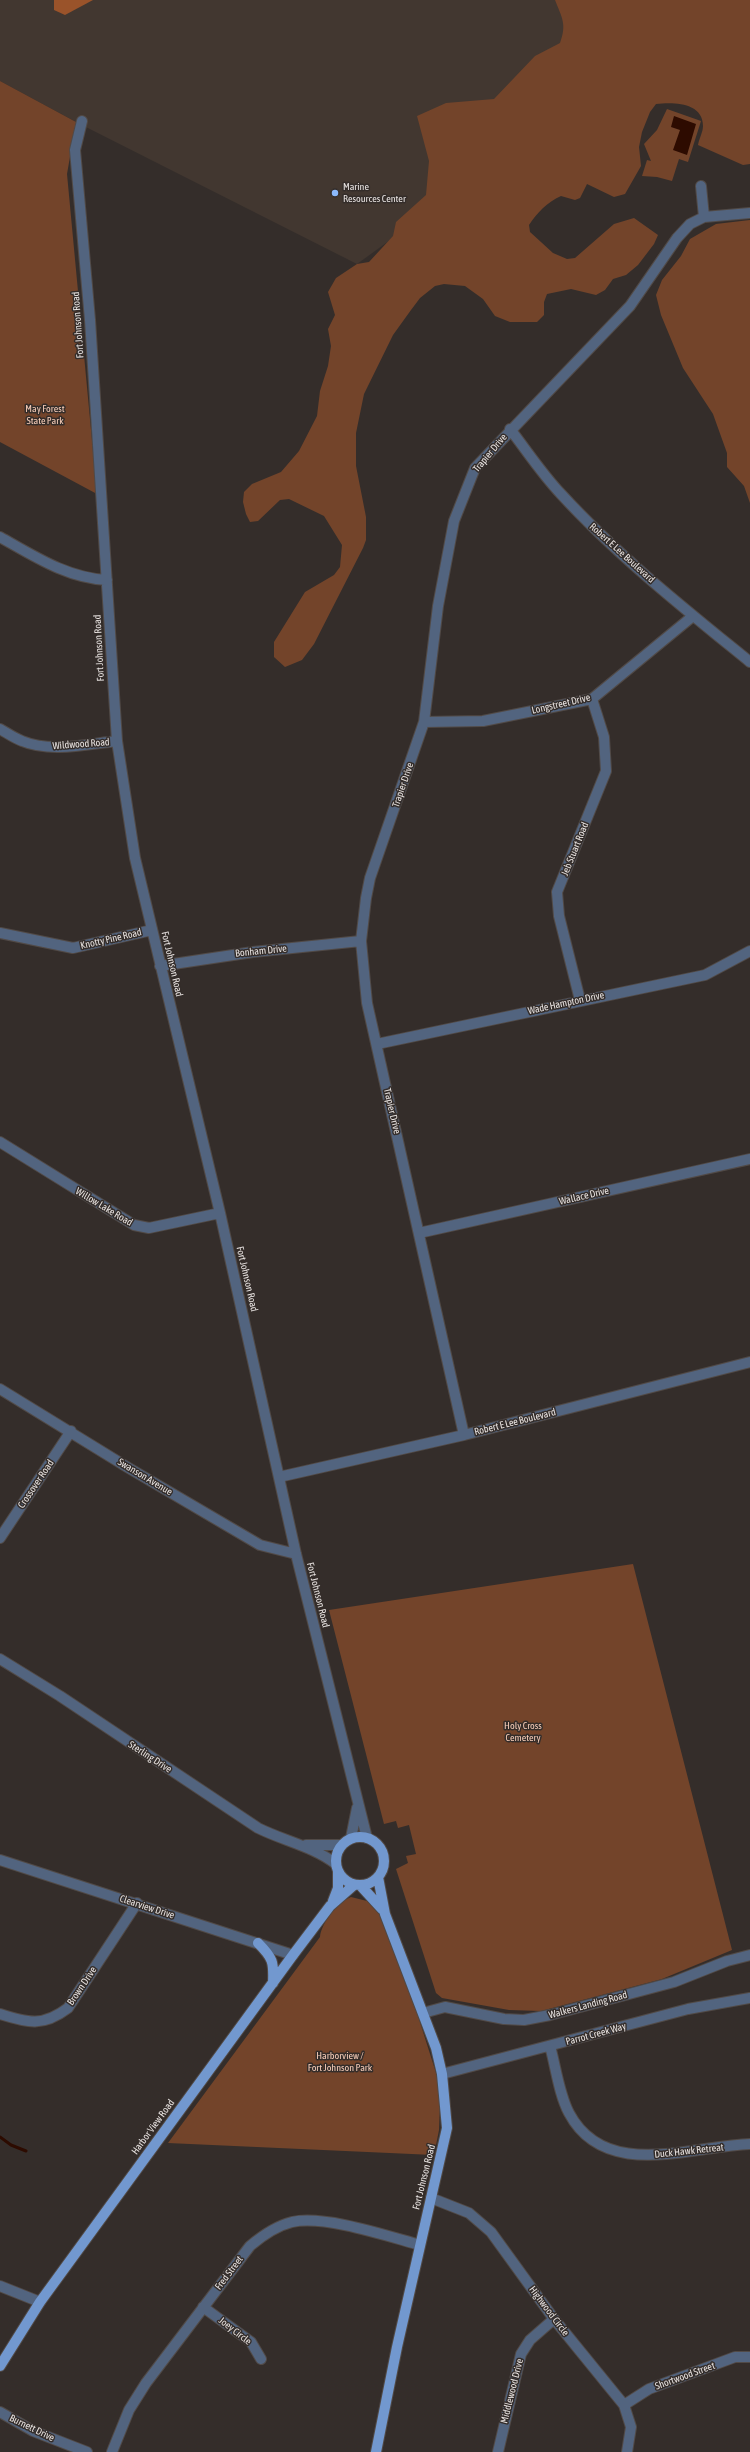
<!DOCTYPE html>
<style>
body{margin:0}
canvas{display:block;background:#342d2a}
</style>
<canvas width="750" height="2452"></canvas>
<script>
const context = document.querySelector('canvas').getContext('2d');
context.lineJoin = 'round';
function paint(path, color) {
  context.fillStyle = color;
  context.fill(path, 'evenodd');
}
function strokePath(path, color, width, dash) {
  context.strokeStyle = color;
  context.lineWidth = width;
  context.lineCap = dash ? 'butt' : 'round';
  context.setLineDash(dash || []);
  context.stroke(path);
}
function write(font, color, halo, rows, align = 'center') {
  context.font = font + ' "Asap Condensed",sans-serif';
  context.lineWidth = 3;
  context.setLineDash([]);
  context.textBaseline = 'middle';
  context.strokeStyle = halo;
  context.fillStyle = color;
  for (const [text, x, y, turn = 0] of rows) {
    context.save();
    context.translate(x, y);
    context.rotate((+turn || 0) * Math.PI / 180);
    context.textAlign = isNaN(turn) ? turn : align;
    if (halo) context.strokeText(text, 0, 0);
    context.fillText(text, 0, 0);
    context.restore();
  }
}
paint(new Path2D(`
 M 0,0 L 639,0 L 651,51 L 357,264 L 76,122 L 0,81 Z`), '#423730');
paint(new Path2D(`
 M 555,0 L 750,0 L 750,164 L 743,165 L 698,145 C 699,139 703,132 703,126 C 703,102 673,102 656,104 L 650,112 L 642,132 L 639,147 L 641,166 L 625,194 L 614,197 L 587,184 L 580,198 L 575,200 L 561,196 C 547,202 537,213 529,225 L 530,232 L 553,253 L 567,259 L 575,258 L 614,224 L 634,218 L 658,235 L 654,244 L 638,265 L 626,275 L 613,279 L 605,290 L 596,295 L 571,289 L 547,294 L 544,302 L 544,315 L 537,322 L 510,322 L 495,316 L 483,299 L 465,286 L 444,284 L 435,286 L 420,298 L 411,310 L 393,335 L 364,394 L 356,433 L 356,466 L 366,517 L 366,540 L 363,548 L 314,644 L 302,660 L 285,667 L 274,657 L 274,642 L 305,592 L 334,575 L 340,567 L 342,545 L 324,516 L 289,499 L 280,500 L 258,521 L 250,522 L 246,514 L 243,502 L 244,492 L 252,484 L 281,472 L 299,451 L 317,416 L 320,391 L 328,366 L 331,346 L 328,329 L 335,315 L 328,292 L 336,278 L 357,264 L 369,262 L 393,236 L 396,222 L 426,195 L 429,161 L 417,116 L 446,103 L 494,99 L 535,56 L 560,43 C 567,24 562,18 555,0 Z
 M 0,81 L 76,122 L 67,174 L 97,494 L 0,442 Z
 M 667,109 L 701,121 L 688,162 L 679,159 L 672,181 L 657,177 L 642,176 L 647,160 L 651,161 L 644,144 L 657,130 Z
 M 750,220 L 750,503 L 744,486 L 727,467 L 727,453 L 713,414 L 683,368 L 661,315 L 656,295 L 662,280 L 681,256 L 690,239 L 716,224 Z
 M 633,1564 L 732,1950 L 662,1979 L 541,2011 L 509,2010 L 442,1998 L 436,1993 L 396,1869 L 408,1863 L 406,1856 L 416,1854 L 409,1825 L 398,1828 L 396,1821 L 384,1824 L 329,1610 Z
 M 351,1897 L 367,1901 L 379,1914 L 418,2016 L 437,2076 L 440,2102 L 439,2130 L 434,2155 L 168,2143 L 320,1937 C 321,1924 337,1902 351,1897 Z`), '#73442a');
paint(new Path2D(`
 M 54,0 L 93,0 L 65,15 L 54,10 Z`), '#9a532a');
paint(new Path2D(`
 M 674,116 L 696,124 L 687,155 L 673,150 L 680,130 L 671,127 Z`), '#2d0b00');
strokePath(new Path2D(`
 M 0,2137 L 11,2145 L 26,2151`), '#2d0b00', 3);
const minor = new Path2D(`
 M 82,121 L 75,150 L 90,320 L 117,741 L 135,858 L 220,1213 L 296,1554 L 367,1838
 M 701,186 L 704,217
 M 510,429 C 527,451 542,474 561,494 C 618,556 685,609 750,662
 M 0,537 C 34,556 67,578 107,580
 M 424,722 L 483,721 L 592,699 L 693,616
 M 0,729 C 7,733 14,738 22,741 C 51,753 87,744 117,741
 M 0,933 L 73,948 L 152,930
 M 160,966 L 253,952 L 361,941
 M 580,1000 L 559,916 L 557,892 L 606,771 L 604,737 L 592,699
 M 377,1044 L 705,975 L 750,951
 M 0,1142 L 134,1225 L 149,1228 L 220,1213
 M 419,1233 L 750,1159
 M 0,1389 L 127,1467 L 260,1545 L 296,1554
 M 464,1435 L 367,1003 L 361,941 L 366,898 L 370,878 L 424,722 L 438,606 L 454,521 L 475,468 L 630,306 L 677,238 L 690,224 L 704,217 L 750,213
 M 279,1477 L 464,1435 L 750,1362
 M 0,1538 L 71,1431
 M 0,1659 L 60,1696 L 258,1828 C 284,1841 312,1846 336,1864
 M 351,1838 L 357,1808
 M 306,1845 L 341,1845
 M 0,1860 L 293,1955
 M 423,2013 L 445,2007 L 504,2019 L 524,2020 L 550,2015 L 674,1982 L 727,1961 L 750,1955
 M 0,2014 C 28,2023 43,2027 68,2008 L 137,1903
 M 550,2046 C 556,2068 559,2094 569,2113 C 605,2181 691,2146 750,2144
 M 442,2074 L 688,2009 L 750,1998
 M 431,2198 L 469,2213 L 491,2232 L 554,2319 L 624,2405 L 631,2427 L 627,2452
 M 0,2286 L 40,2302
 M 203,2307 L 251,2342 L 261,2359
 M 624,2405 L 649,2389 L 735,2357 L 750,2357
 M 0,2412 L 33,2431 L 87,2452
 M 112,2452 L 129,2410 L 146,2383 L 250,2246 C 263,2235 276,2226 292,2222 C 325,2215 387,2236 420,2245
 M 498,2452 L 521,2354 L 530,2340 L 554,2319`);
const major = new Path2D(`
 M336 1861a24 24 0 1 1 48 0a24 24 0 1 1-48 0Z
 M 360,1885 L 382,1909
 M 333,1901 L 338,1888 L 338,1872
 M 258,1943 C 273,1958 274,1962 273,1983
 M 0,2366 L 40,2302 L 293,1955 L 330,1906 L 354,1885
 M 376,2452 L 397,2347 L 447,2128 L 442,2074 L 436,2048 L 385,1914 L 378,1877`);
strokePath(minor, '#514a47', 12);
strokePath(major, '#514a47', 12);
strokePath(minor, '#52647f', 10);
strokePath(major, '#7298cf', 10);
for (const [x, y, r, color] of [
 [335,193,4,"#8bb9fc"]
]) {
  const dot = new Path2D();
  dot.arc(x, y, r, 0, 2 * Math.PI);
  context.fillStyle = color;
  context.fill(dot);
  strokePath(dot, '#342d2a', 1.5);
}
write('10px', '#e8e3e1', '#342d2a', [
 ["Marine",343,187],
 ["Resources Center",343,199]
], 'left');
write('10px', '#e8e3e1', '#342d2a', [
 ["Fort Johnson Road",78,325,-94],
 ["Trapier Drive",490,453,-50],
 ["Robert E Lee Boulevard",622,553,42],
 ["Fort Johnson Road",99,648,-93],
 ["Longstreet Drive",561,704,-13],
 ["Wildwood Road",81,744,-4],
 ["Trapier Drive",403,785,-71],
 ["Jeb Stuart Road",575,849,-68],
 ["Knotty Pine Road",111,939,-13],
 ["Bonham Drive",261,951,-6],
 ["Fort Johnson Road",172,964,77],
 ["Wade Hampton Drive",566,1003,-12],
 ["Trapier Drive",392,1111,77],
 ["Wallace Drive",584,1196,-13],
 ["Willow Lake Road",104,1207,31],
 ["Fort Johnson Road",247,1279,77],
 ["Robert E Lee Boulevard",515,1422,-14],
 ["Swanson Avenue",145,1477,31],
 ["Crossover Road",36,1484,-56],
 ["Fort Johnson Road",318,1595,76],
 ["Sterling Drive",150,1757,33],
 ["Clearview Drive",147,1907,18],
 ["Brown Drive",82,1986,-56],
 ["Walkers Landing Road",588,2005,-15],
 ["Parrot Creek Way",596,2034,-15],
 ["Harbor View Road",153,2127,-54],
 ["Duck Hawk Retreat",689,2151,-6],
 ["Fort Johnson Road",424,2177,-76],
 ["Fred Street",229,2273,-53],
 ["Highwood Circle",549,2311,53],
 ["Joey Circle",235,2331,38],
 ["Shortwood Street",685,2376,-20],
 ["Middlewood Drive",512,2391,-76],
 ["Burnett Drive",32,2428,26]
]);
write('10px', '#f8ceb9', '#342d2a', [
 ["May Forest",45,409],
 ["State Park",45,421],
 ["Holy Cross",523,1726],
 ["Cemetery",523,1738],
 ["Harborview /",340,2056],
 ["Fort Johnson Park",340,2068]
]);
</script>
